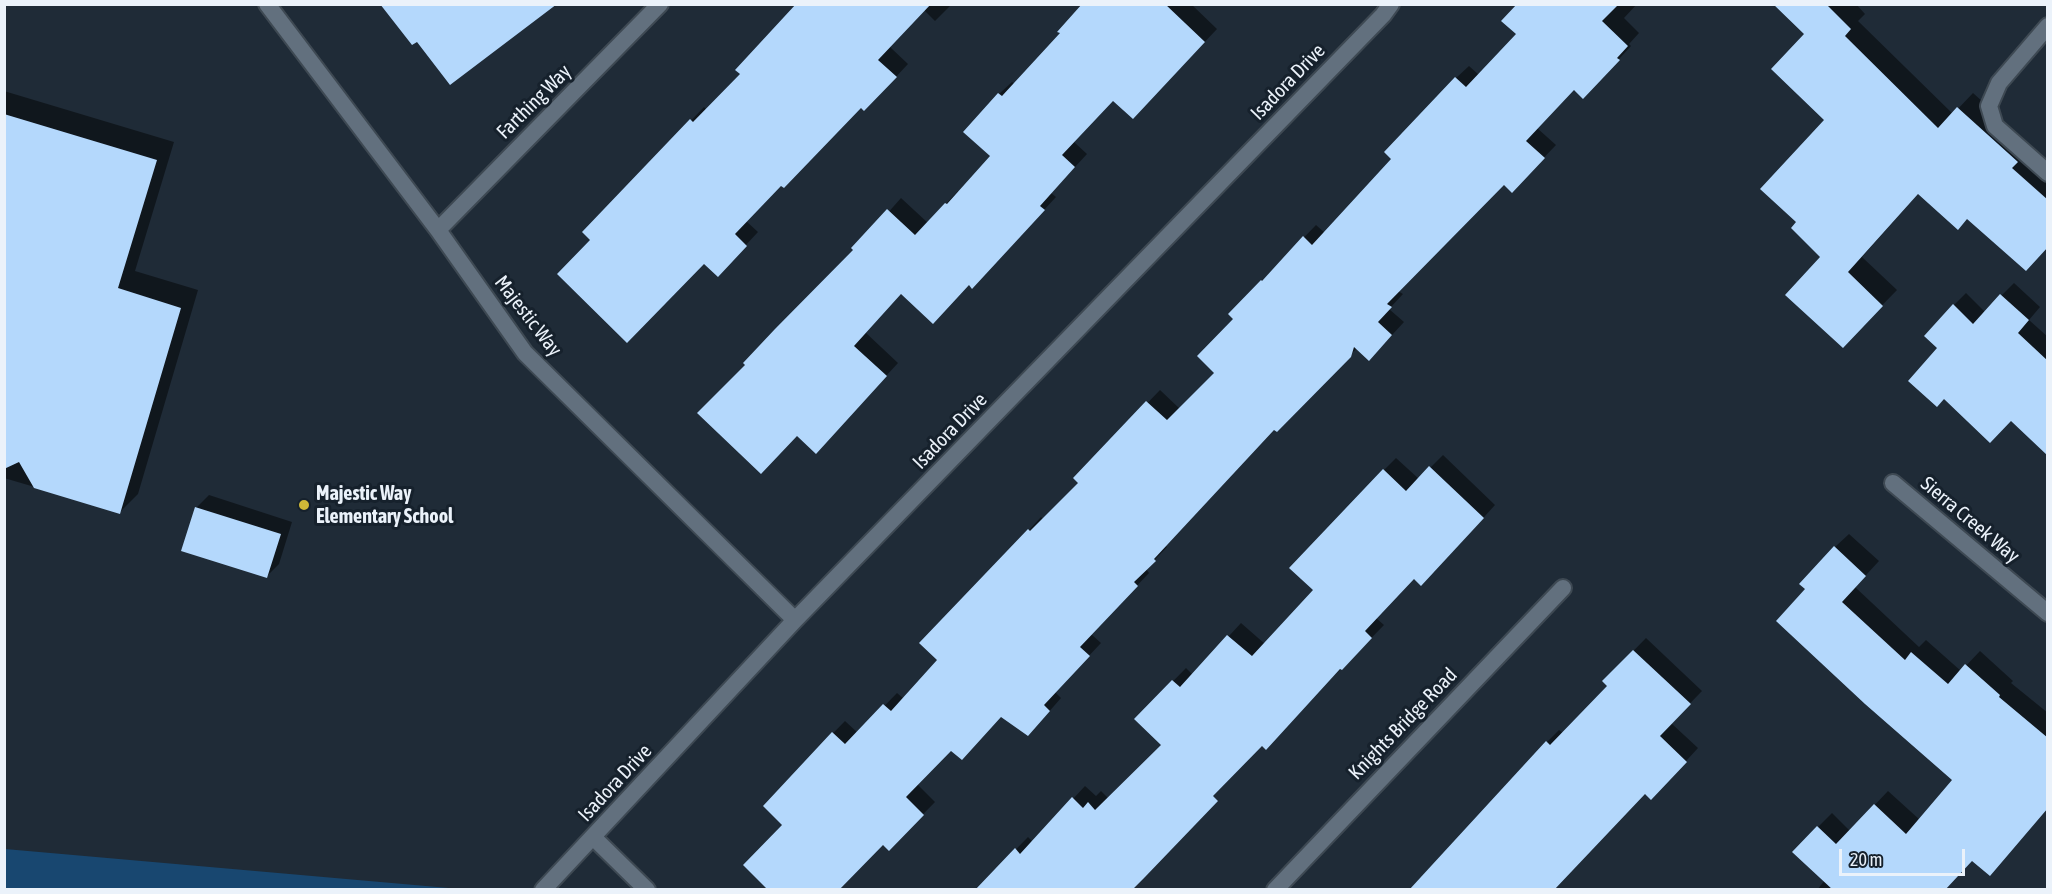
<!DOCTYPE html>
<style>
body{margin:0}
#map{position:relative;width:2052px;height:894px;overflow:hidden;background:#1f2b37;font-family:"Asap Condensed",sans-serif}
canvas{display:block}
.frame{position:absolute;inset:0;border:6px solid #ebf2fa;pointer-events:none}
.scale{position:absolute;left:1839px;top:849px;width:126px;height:27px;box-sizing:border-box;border:3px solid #ebf2fa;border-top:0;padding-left:8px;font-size:18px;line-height:21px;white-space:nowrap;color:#ebf2fa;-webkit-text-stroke:4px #16212c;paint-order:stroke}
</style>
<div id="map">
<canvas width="2052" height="894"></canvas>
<div class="frame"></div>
<div class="scale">20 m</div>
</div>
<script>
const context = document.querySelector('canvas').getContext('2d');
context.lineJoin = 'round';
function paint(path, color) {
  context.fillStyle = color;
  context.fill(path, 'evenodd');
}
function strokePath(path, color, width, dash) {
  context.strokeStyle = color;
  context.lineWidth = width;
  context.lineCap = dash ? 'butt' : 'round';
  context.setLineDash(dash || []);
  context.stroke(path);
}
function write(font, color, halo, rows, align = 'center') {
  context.font = font + ' "Asap Condensed",sans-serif';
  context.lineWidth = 6;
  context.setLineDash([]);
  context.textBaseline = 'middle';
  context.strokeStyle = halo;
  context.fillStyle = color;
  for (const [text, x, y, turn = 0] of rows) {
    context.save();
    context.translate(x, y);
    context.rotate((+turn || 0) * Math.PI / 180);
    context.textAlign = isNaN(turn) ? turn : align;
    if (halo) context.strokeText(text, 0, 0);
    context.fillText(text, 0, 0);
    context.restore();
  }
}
paint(new Path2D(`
 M 4,849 L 5,849 L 460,889 L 5,889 Z`), '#184770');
paint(new Path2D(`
 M 798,4 L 952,4 L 935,21 L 924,10 L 890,47 L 908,64 L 877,97 L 861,106 L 746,221 L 758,232 L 730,262 L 704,263 L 593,240 L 584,232 L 704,107 L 707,110 L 742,74 Z
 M 1088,4 L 1191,4 L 1217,29 L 1145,105 L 1113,99 L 1074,142 L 1087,154 L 1051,193 L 1056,197 L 985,274 L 969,283 L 902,293 L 865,332 L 898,363 L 828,439 L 855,250 L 901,198 L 928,223 L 958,191 L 959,192 L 992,156 L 999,94 L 1012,82 L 1015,84 Z
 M 1519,4 L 1637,4 L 1624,18 L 1639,33 L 1629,44 L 1631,46 L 1596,84 L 1574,88 L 1537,128 L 1556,145 L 1512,191 L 1504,183 L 1398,291 L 1403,294 L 1389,309 L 1404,322 L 1381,347 L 1357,348 L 1277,430 L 1275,429 L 1166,546 L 1167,547 L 1146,569 L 1149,573 L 1091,634 L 1101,643 L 1055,692 L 1061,698 L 1040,722 L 1002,716 L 951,749 L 917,784 L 935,802 L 889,849 L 883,843 L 784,825 L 803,764 L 845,721 L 858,733 L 897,693 L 904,699 L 939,660 L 962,602 L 1029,530 L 1041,517 L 1044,520 L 1080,483 L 1075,478 L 1160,390 L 1180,409 L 1216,373 L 1235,319 L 1230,314 L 1316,225 L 1325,233 L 1393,159 L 1456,78 L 1469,66 L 1479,75 L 1518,34 Z
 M 1804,4 L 1856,4 L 1865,14 L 1858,21 L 1953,114 L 1973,93 L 2032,146 L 2026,152 L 2048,172 L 2048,246 L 1968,217 L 1919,193 L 1862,257 L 1897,290 L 1857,331 L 1822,257 L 1798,222 L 1826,120 L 1807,34 Z
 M 4,91 L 174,142 L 135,271 L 198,290 L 138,494 L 120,512 L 4,478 Z
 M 2014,283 L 2040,307 L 2029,320 L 2048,337 L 2048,452 L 1939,348 L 1954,305 L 1966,293 L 1985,312 Z
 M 1443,455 L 1495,505 L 1434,572 L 1414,578 L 1376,618 L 1384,625 L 1342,668 L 1262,744 L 982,884 L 1028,837 L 1033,842 L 1085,786 L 1096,796 L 1101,791 L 1108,798 L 1163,745 L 1136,719 L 1186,668 L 1193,675 L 1241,623 L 1265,644 L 1315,590 L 1384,470 L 1396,458 L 1419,479 Z
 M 209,495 L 292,522 L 279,564 L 266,577 L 196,508 Z
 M 1849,534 L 1879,561 L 1855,587 L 1919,647 L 1926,640 L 1961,671 L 1980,651 L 2013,681 L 2011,683 L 2048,713 L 2048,808 L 1972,859 L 1899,890 L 1817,890 L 1825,880 L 1818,827 L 1832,813 L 1850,831 L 1888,791 L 1920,820 L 1954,780 L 1808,589 L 1835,547 Z
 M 1646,638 L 1702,691 L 1671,723 L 1698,748 L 1664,785 L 1645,792 L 1553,890 L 1409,890 L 1547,742 L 1559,730 L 1563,733 L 1609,686 L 1604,681 Z`), '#0007');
paint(new Path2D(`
 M 380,4 L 557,4 L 450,85 L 417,42 L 412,45 Z
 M 796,4 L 931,4 L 878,60 L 897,77 L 864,111 L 861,108 L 784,188 L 781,186 L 735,234 L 747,246 L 718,277 L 704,264 L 627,343 L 557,274 L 590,240 L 582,232 L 690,119 L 693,122 L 740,74 L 735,70 Z
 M 1082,4 L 1165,4 L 1205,42 L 1133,119 L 1113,101 L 1062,155 L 1075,167 L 1040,206 L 1045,210 L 972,289 L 969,285 L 933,324 L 901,294 L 854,346 L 887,376 L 816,454 L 797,436 L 761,474 L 697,413 L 745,365 L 743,363 L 775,329 L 853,250 L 851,248 L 887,209 L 915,235 L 945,203 L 947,204 L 990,156 L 963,132 L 998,93 L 1002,96 L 1060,33 L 1057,32 Z
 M 1517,4 L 1619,4 L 1602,21 L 1628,46 L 1617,58 L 1620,60 L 1583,99 L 1574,90 L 1526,141 L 1545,158 L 1512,193 L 1504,185 L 1387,304 L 1392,307 L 1378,322 L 1392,335 L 1369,361 L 1354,347 L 1351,357 L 1277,432 L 1274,430 L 1154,559 L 1156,561 L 1134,582 L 1138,586 L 1080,647 L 1090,656 L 1044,705 L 1050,711 L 1028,736 L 1001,717 L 962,760 L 951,751 L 906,797 L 924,815 L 889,851 L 883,845 L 839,890 L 768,890 L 743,865 L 782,825 L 763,806 L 832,732 L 845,744 L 883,704 L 891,711 L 937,660 L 919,643 L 1028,529 L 1030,531 L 1078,483 L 1073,478 L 1146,401 L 1167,420 L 1214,373 L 1197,356 L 1233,319 L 1228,314 L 1261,280 L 1262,281 L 1303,236 L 1312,245 L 1391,159 L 1384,152 L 1455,77 L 1466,87 L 1516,34 L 1501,21 Z
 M 1773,4 L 1826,4 L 1851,29 L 1845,36 L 1938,128 L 1957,107 L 2018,162 L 2012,168 L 2048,200 L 2048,247 L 2026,271 L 1967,219 L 1958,230 L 1918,194 L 1848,272 L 1883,306 L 1843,348 L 1785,295 L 1820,257 L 1791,228 L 1796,222 L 1760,189 L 1824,120 L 1771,69 L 1804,34 Z
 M 4,114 L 157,160 L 118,288 L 181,308 L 120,514 L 34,488 L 19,462 L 4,469 Z
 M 2000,294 L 2029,320 L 2018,333 L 2048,361 L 2048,456 L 2011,421 L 1990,443 L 1944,399 L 1937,407 L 1908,381 L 1937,348 L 1924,336 L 1953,304 L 1973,324 Z
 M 1429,466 L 1484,518 L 1421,586 L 1414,579 L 1365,631 L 1372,638 L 1342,670 L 1340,669 L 1266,750 L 1262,746 L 1213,796 L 1218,801 L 1145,877 L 1132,890 L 975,890 L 1015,848 L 1020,854 L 1072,797 L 1083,808 L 1088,802 L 1095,810 L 1161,745 L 1134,719 L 1172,680 L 1180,687 L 1227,635 L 1252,656 L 1313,590 L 1289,568 L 1383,469 L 1406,491 Z
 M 195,507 L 281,534 L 267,578 L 181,551 Z
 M 1834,546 L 1866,576 L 1842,602 L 1905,660 L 1911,652 L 1948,684 L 1965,664 L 2000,695 L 1999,697 L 2048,738 L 2048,808 L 1990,876 L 1972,861 L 1945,890 L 1833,890 L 1792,852 L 1817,826 L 1836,844 L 1874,804 L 1906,834 L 1952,780 L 1865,704 L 1776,621 L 1805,589 L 1799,584 Z
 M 1633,650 L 1691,704 L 1660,736 L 1687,762 L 1651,800 L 1645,794 L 1554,890 L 1409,890 L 1546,741 L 1550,745 L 1607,686 L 1602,681 Z`), '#b4d8fc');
const service = new Path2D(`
 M 2048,26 L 1999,83 L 1989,106 L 1995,126 L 2048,173`);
const minor = new Path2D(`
 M 267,4 L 438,230 L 525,353 L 795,620
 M 438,230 L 660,4
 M 1893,483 L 2048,613
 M 593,837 L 647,890
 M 543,890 L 795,620 L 1383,15 L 1391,4
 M 1275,890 L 1563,588`);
strokePath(service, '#3e4953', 20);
strokePath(minor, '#3e4953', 20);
strokePath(service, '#62707e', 16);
strokePath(minor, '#62707e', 16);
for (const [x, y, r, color] of [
 [304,505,6,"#cfb837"]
]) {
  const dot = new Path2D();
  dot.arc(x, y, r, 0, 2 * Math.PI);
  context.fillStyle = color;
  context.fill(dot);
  strokePath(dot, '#16212c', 2);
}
write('20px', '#ebf2fa', '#16212c', [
 ["Isadora Drive",1288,82,-46],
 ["Farthing Way",534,102,-45],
 ["Majestic Way",528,316,52],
 ["Isadora Drive",950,431,-46],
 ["Sierra Creek Way",1970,520,40],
 ["Knights Bridge Road",1403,724,-46],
 ["Isadora Drive",615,783,-47]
]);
write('bold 20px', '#ebf2fa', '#16212c', [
 ["Majestic Way",316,494],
 ["Elementary School",316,517]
], 'left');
</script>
